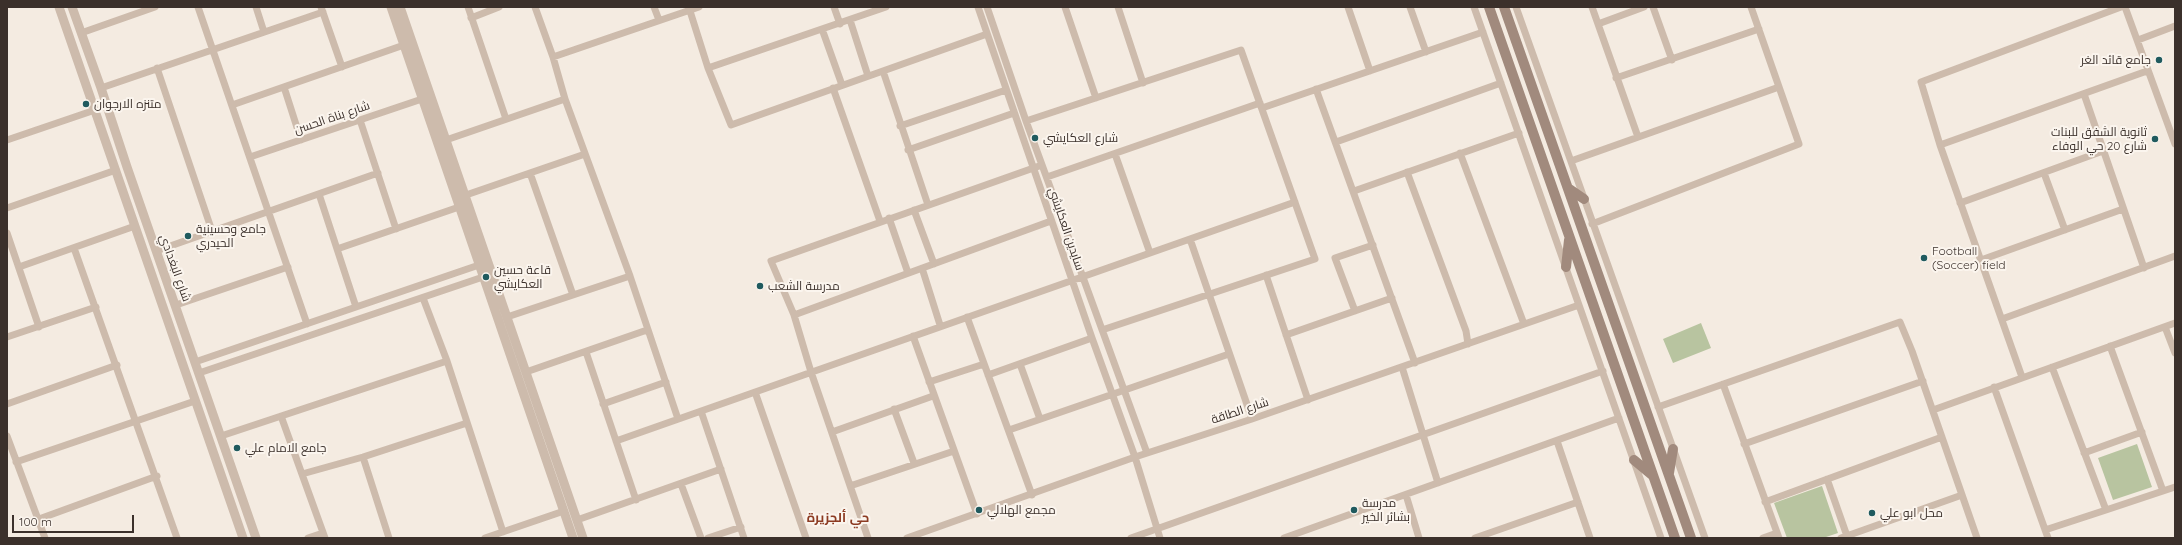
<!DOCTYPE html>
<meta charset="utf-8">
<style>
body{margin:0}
#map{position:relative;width:2182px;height:545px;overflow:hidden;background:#f4ebe1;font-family:Quicksand,sans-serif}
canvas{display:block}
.frame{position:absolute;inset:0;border:8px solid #3b302b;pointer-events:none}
.scale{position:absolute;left:12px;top:515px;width:122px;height:18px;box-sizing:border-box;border:2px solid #3b302b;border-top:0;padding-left:5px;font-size:12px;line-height:14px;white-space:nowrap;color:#3b302b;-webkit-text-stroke:3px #fbf5ee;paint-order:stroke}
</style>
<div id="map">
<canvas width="2182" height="545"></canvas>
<div class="frame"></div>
<div class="scale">100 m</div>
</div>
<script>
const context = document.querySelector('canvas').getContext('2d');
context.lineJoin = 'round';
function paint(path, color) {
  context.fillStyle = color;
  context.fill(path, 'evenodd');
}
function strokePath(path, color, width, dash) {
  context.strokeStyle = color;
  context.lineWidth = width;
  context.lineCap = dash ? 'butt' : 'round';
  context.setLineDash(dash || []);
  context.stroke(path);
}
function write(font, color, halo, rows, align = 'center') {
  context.font = font + ' Quicksand,Cairo,sans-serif';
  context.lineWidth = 4;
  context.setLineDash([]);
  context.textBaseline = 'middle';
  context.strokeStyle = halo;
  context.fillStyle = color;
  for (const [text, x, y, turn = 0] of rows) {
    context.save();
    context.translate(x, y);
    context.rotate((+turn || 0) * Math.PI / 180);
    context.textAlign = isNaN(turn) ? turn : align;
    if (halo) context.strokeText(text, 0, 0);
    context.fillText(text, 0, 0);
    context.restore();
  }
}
paint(new Path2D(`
 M 1701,323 L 1711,348 L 1673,363 L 1663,339 Z
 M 2137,444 L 2152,487 L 2113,500 L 2098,458 Z
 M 1822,486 L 1838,533 L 1823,538 L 1787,538 L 1774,503 Z`), '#b8c4a0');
strokePath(new Path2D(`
 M 198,7 L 307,324
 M 256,7 L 264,32
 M 321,7 L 342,67
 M 468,7 L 506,119
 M 535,7 L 553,57 L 565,99 L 630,276 L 678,419
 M 654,7 L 659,20
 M 834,7 L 840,24
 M 978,7 L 1092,338 L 1135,457 L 1160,538
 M 987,7 L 1026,121 L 1147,453
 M 1065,7 L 1096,98
 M 1118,7 L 1143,83
 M 1348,7 L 1370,71
 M 1410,7 L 1426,52
 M 1474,7 L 1661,538
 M 1516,7 L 1705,538
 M 1592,7 L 1638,137
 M 1653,7 L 1672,60
 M 2125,7 L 2175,144
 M 690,11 L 708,68 L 731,125 L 987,34
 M 471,18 L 499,7
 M 850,20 L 868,76
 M 1598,24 L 1644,7
 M 822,29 L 842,85
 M 81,33 L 155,7
 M 2138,40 L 2175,26
 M 553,57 L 699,7
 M 157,68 L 212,231
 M 708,68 L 886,7
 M 883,71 L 928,205
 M 1616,78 L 1759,29
 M 284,87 L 301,140
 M 101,88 L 323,12
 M 833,88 L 880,221
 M 1316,89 L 1415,363
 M 2084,94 L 2144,268
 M 232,105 L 404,45
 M 1262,108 L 1483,32
 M 360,120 L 396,229
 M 1026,121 L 1241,50 L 1315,259 L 1102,330
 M 900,126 L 1006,90
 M 7,140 L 95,110
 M 446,140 L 565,99
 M 1336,142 L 1501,83
 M 1940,145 L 2147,71
 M 908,150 L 1014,113
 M 1460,153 L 1524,324
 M 1115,154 L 1150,253
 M 250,157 L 422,99
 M 1571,161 L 1779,87
 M 1407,172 L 1466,331 L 1468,344
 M 530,173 L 573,295
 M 2044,173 L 2065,230
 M 1047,177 L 1260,103
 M 1354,191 L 1519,133
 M 319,194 L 356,307
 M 466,195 L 585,154
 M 1960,203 L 2103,151
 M 7,208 L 116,170
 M 914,210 L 934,264
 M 889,218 L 908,273
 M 1592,224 L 1799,144 L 1751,7
 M 7,233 L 39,327
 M 1190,239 L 1252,419
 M 74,248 L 177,538
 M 337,249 L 459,207
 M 156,251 L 378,173
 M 1981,260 L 2123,209
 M 19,267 L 135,226
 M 922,268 L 940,325
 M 1266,275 L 1308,400
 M 423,298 L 447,361 L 503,532
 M 176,305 L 288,267
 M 1355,311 L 1335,258 L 1373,245
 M 794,315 L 1051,221
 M 507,317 L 630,276
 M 967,317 L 1032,495
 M 2002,319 L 2175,256
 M 2165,327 L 2175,353
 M 1286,335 L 1392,298
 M 913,336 L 977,514
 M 7,337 L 96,307
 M 2110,346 L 2163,491
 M 586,352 L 636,500
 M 195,362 L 479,265
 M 1020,364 L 1040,419
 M 1402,367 L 1438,483
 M 2052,367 L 2106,510 L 2175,487
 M 526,372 L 647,330
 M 199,373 L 483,277
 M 988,375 L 1092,338
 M 2022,377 L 1940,145 L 1921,82 L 2121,7
 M 929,382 L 984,364
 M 1723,384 L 1779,538
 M 1994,387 L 2048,538
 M 755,392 L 806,538
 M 7,404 L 117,365
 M 603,404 L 666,382
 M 1658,407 L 1900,322 L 1912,351 L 1977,538
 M 894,409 L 914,463
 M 1933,410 L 2175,323
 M 701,411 L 744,538
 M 281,416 L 325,538
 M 1009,430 L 1229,354
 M 832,432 L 933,396
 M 7,436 L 45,538
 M 221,436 L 447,361
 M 616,441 L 1295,202
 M 1557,441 L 1590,538
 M 1744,444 L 1923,381
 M 2084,453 L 2142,432
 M 363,457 L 389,538
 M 16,462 L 195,401
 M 302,474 L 363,457 L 467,423
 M 1827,479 L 1847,536
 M 681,484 L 701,538
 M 850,486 L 954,451
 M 1406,495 L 1419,538
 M 1765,502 L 1942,437
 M 39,519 L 157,476
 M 577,520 L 721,469
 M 2045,530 L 2106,510
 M 308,538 L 323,533
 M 485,538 L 564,511
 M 708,538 L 741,527
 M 868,538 L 811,372 L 794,315 L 771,261 L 1042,165
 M 907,538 L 1135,457 L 1252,419 L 1579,305
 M 1131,538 L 1603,371
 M 1284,538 L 1619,418
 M 1475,538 L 1578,502
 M 1763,538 L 1777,533
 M 1841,538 L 1962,495`), '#cdbbac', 7);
strokePath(new Path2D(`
 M 59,7 L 243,538
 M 72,7 L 101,88 L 127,167 L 256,538
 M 391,7 L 573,538
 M 400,7 L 583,538`), '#cdbbac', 9);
strokePath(new Path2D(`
 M 1489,7 L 1675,538
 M 1504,7 L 1691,538
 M 1568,188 L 1584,199
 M 1566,267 L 1569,240
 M 1634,460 L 1652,475
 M 1669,473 L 1673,449`), '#a18a7d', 10);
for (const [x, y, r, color] of [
 [2159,60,4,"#1f5a5e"],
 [86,104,4,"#1f5a5e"],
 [1035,138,4,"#1f5a5e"],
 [2155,139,4,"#1f5a5e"],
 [188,236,4,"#1f5a5e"],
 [1924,258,4,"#1f5a5e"],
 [486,277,4,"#1f5a5e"],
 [760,286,4,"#1f5a5e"],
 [237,448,4,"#1f5a5e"],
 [979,510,4,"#1f5a5e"],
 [1354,510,4,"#1f5a5e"],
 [1872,513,4,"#1f5a5e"]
]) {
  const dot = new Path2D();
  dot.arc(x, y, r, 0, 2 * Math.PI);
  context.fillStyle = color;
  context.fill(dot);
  strokePath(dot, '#fbf5ee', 1.5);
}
write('12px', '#3b302b', '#fbf5ee', [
 ["جامع قائد الغر",2151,60,"right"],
 ["متنزه الارجوان",94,104],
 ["ثانوية الشفق للبنات",2147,132,"right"],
 ["شارع 20 حي الوفاء",2147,146,"right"],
 ["شارع العكايشي",1043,138],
 ["جامع وحسينية",196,229],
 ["الحيدري",196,243],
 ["Football",1932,251],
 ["(Soccer) field",1932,265],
 ["قاعة حسين",494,270],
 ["العكايشي",494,284],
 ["مدرسة الشعب",768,286],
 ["جامع الامام علي",245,448],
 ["مدرسة",1362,503],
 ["بشائر الخير",1362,517],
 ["مجمع الهلالي",987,510],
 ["محل ابو علي",1880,513]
], 'left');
write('12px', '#3b302b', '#fbf5ee', [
 ["شارع بناة الحسن",332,118,-19],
 ["سايدين العكايشي",1066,229,71],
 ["شارع البغدادي",175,268,70],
 ["شارع الطاقة",1240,411,-18]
]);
write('bold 13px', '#8c3b22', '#fbf5ee', [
 ["حي ألجزيرة",838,518]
]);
</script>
